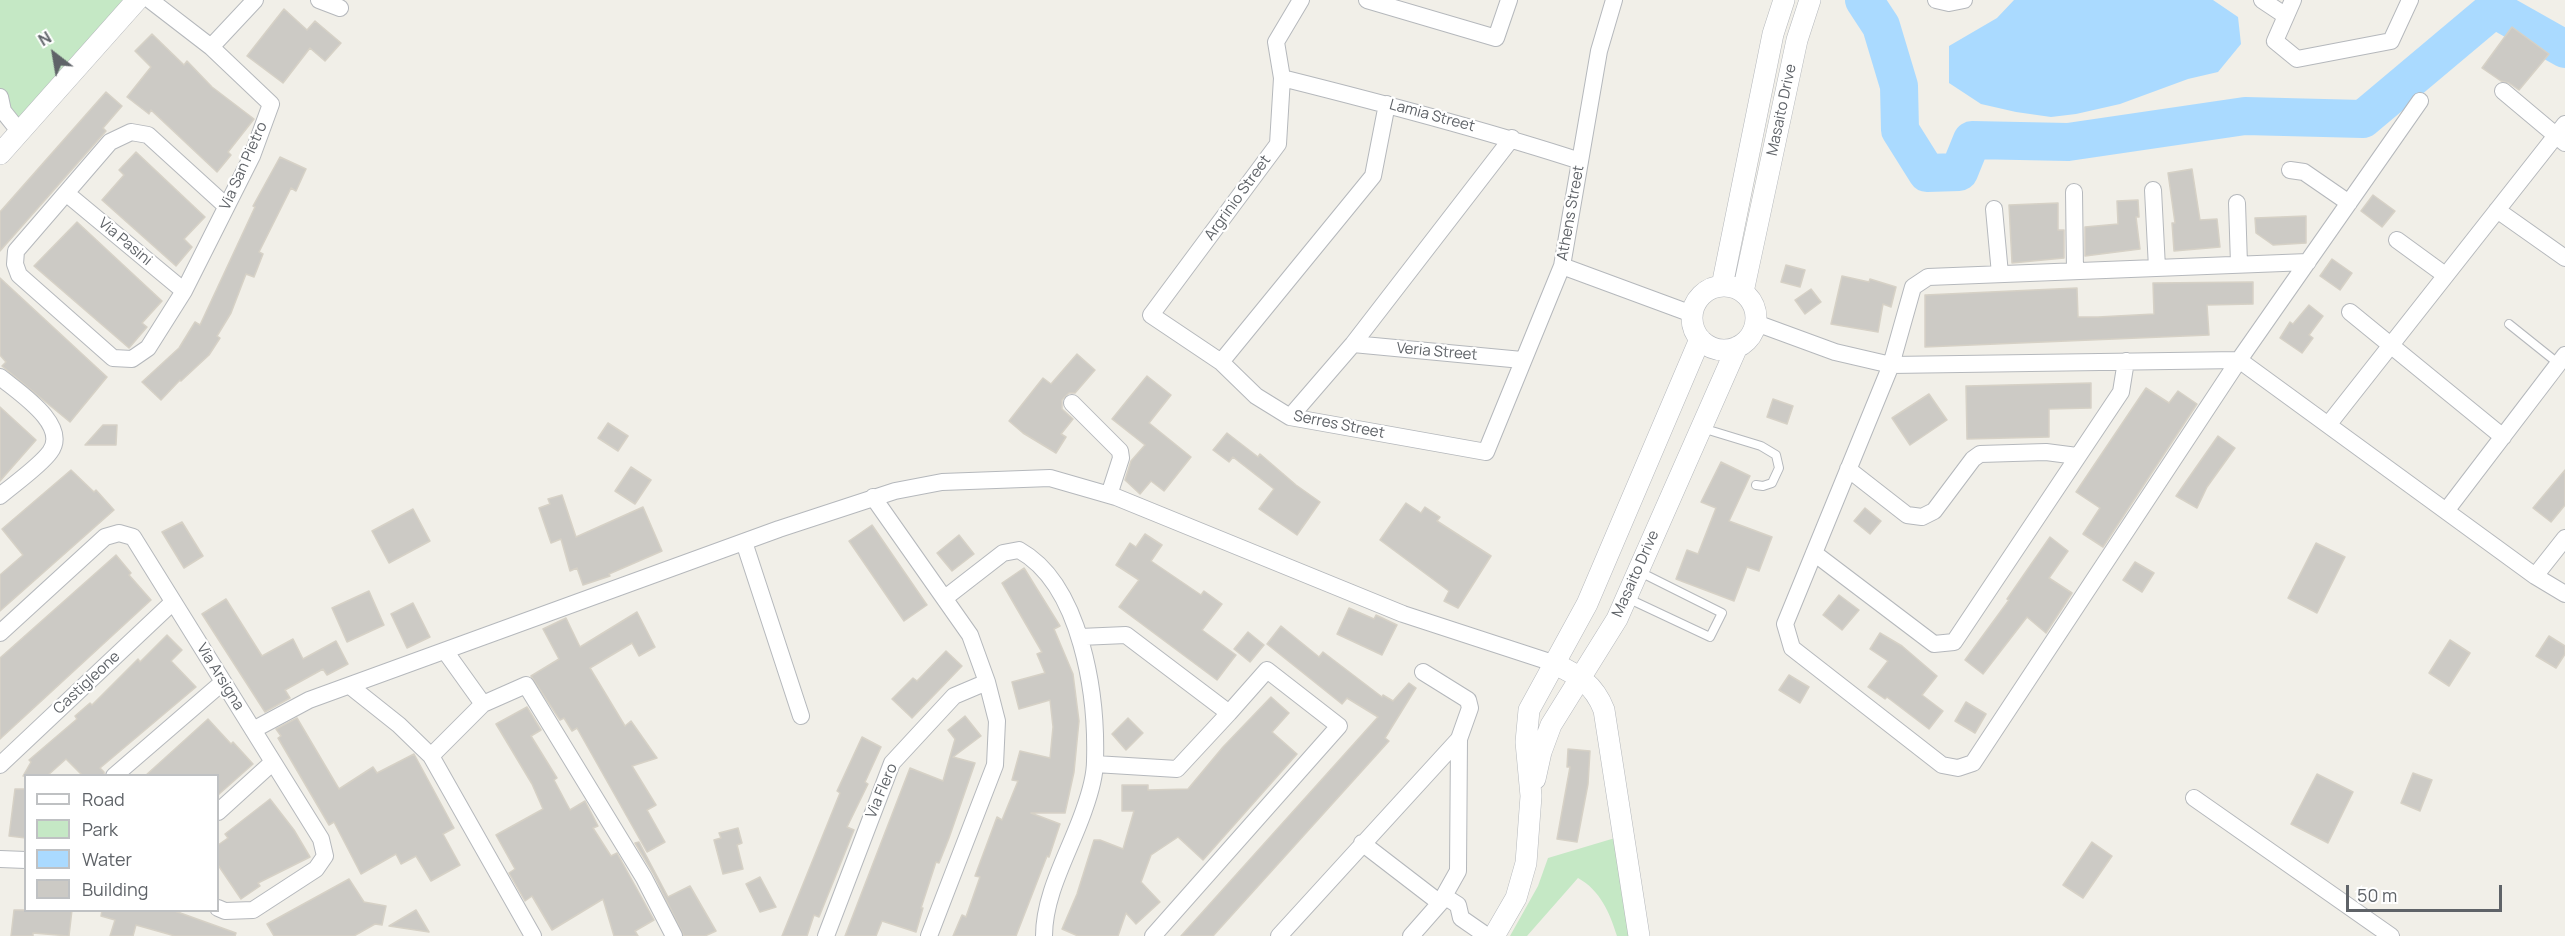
<!DOCTYPE html>
<style>
body{margin:0}
#map{position:relative;width:2565px;height:936px;overflow:hidden;background:#f1efe8;font-family:Manrope,sans-serif}
canvas{display:block}
.legend{position:absolute;left:24px;top:774px;width:195px;height:138px;box-sizing:border-box;background:#fff;border:2px solid #bfc1c3;margin:0;padding:8px 10px;list-style:none;font-size:18px;color:#5f6368}
.legend li{display:flex;align-items:center;gap:12px;height:30px}
.legend b{width:30px;border:2px solid #bfc1c3}
.north{position:absolute;left:24px;top:24px;width:60px;height:60px;-webkit-text-stroke:4px #fff;paint-order:stroke;rotate:329deg;font-size:16px;font-weight:700;line-height:24px;text-align:center;color:#5f6368}
.north::after{content:'';display:block;margin:auto;width:21px;height:27px;background:#5f6368;clip-path:polygon(50% 0,100% 100%,50% 72%,0 100%)}
.scale{position:absolute;left:2346px;top:885px;width:156px;height:27px;box-sizing:border-box;border:3px solid #5f6368;border-top:0;padding-left:8px;font-size:18px;line-height:21px;white-space:nowrap;color:#5f6368;-webkit-text-stroke:4px #fff;paint-order:stroke}
</style>
<div id="map">
<canvas width="2565" height="936"></canvas>
<ul class="legend">
<li><b style="height:8px;background:#fff"></b>Road</li>
<li><b style="height:16px;background:#c5e8c5"></b>Park</li>
<li><b style="height:16px;background:#aadaff"></b>Water</li>
<li><b style="height:16px;background:#cccac5"></b>Building</li>
</ul>
<div class="north">N</div>
<div class="scale">50 m</div>
</div>
<script>
const context = document.querySelector('canvas').getContext('2d');
context.lineJoin = 'round';
function paint(path, color) {
  context.fillStyle = color;
  context.fill(path, 'evenodd');
}
function strokePath(path, color, width, dash) {
  context.strokeStyle = color;
  context.lineWidth = width;
  context.lineCap = dash ? 'butt' : 'round';
  context.setLineDash(dash || []);
  context.stroke(path);
}
function write(font, color, halo, rows, align = 'center') {
  context.font = font + ' Manrope,sans-serif';
  context.lineWidth = 4.5;
  context.setLineDash([]);
  context.textBaseline = 'middle';
  context.strokeStyle = halo;
  context.fillStyle = color;
  for (const [text, x, y, turn = 0] of rows) {
    context.save();
    context.translate(x, y);
    context.rotate((+turn || 0) * Math.PI / 180);
    context.textAlign = isNaN(turn) ? turn : align;
    if (halo) context.strokeText(text, 0, 0);
    context.fillText(text, 0, 0);
    context.restore();
  }
}
paint(new Path2D(`
 M 0,0 L 137,0 L 19,131 L 0,97 Z
 M 1615,838 L 1633,936 L 1617,936 C 1610,913 1600,890 1578,878 L 1527,936 L 1510,936 L 1538,886 L 1548,858 Z`), '#c5e8c5');
paint(new Path2D(`
 M 2014,0 L 2213,0 L 2238,17 L 2241,44 L 2218,72 L 2188,79 L 2120,104 L 2076,114 L 2051,117 L 2016,112 L 1981,104 L 1949,83 L 1949,46 L 1997,18 Z`), '#aadaff');
strokePath(new Path2D(`
 M 1864,0 L 1881,26 L 1899,86 L 1900,130 L 1927,173 L 1959,172 L 1972,140 L 2068,142 L 2245,116 L 2363,119 L 2494,9 L 2565,49`), '#aadaff', 38);
const building = new Path2D(`
 M 284,9 L 307,30 L 315,21 L 341,43 L 325,61 L 310,48 L 283,83 L 247,56 Z
 M 2512,27 L 2549,54 L 2519,90 L 2509,83 L 2501,81 L 2482,68 Z
 M 152,34 L 184,65 L 187,61 L 212,87 L 254,119 L 228,152 L 231,155 L 217,172 L 151,110 L 149,114 L 127,97 L 151,67 L 135,51 Z
 M 106,92 L 122,106 L 103,128 L 106,131 L 0,251 L 0,212 Z
 M 136,152 L 205,217 L 184,239 L 192,247 L 176,266 L 102,200 L 124,175 L 119,170 Z
 M 280,157 L 306,169 L 296,191 L 291,188 L 259,252 L 263,254 L 254,277 L 246,274 L 231,313 L 217,336 L 220,338 L 209,355 L 181,381 L 180,380 L 161,400 L 142,382 L 179,348 L 195,322 L 200,325 L 255,207 L 253,206 Z
 M 2192,169 L 2200,220 L 2217,219 L 2220,247 L 2174,251 L 2172,223 L 2175,223 L 2168,173 Z
 M 2373,195 L 2395,211 L 2382,227 L 2361,211 Z
 M 2138,200 L 2139,217 L 2136,217 L 2140,249 L 2085,256 L 2085,227 L 2118,224 L 2117,201 Z
 M 2058,203 L 2058,230 L 2064,230 L 2064,258 L 2012,263 L 2009,205 Z
 M 2306,216 L 2306,243 L 2273,245 L 2256,233 L 2255,218 Z
 M 77,222 L 162,301 L 142,323 L 147,327 L 129,348 L 34,266 Z
 M 2332,259 L 2352,273 L 2340,290 L 2320,276 Z
 M 1786,265 L 1805,270 L 1800,287 L 1781,282 Z
 M 1842,276 L 1869,282 L 1870,279 L 1896,287 L 1891,307 L 1883,304 L 1878,332 L 1831,324 Z
 M 0,278 L 107,377 L 70,422 L 2,366 L 6,362 L 0,355 Z
 M 2253,282 L 2253,304 L 2207,305 L 2209,335 L 1925,347 L 1925,295 L 2077,288 L 2078,317 L 2098,317 L 2154,314 L 2153,283 Z
 M 1811,289 L 1821,302 L 1805,314 L 1795,300 Z
 M 2309,305 L 2323,316 L 2309,335 L 2313,338 L 2302,353 L 2280,338 L 2290,322 L 2293,324 Z
 M 1077,354 L 1095,370 L 1075,393 L 1069,393 L 1062,400 L 1062,409 L 1073,419 L 1061,434 L 1066,437 L 1056,453 L 1023,433 L 1009,421 L 1043,378 L 1051,384 Z
 M 1147,376 L 1171,395 L 1149,423 L 1191,457 L 1164,491 L 1151,481 L 1140,494 L 1125,480 L 1131,461 L 1145,445 L 1112,419 Z
 M 2091,383 L 2091,408 L 2049,409 L 2049,437 L 1967,439 L 1966,386 Z
 M 2146,388 L 2169,403 L 2178,391 L 2197,404 L 2103,547 L 2083,534 L 2100,508 L 2076,492 Z
 M 1929,394 L 1947,420 L 1910,445 L 1892,418 Z
 M 1773,399 L 1793,406 L 1787,424 L 1767,417 Z
 M 0,407 L 36,440 L 0,481 Z
 M 608,423 L 628,436 L 618,451 L 598,438 Z
 M 103,425 L 117,425 L 116,445 L 85,445 Z
 M 1227,433 L 1258,457 L 1260,454 L 1296,485 L 1320,502 L 1297,535 L 1259,509 L 1274,489 L 1233,457 L 1229,462 L 1213,450 Z
 M 2218,436 L 2235,448 L 2207,487 L 2197,508 L 2176,496 Z
 M 1721,462 L 1750,476 L 1729,521 L 1772,537 L 1759,571 L 1747,567 L 1734,601 L 1676,579 L 1687,550 L 1698,554 L 1716,508 L 1701,502 Z
 M 631,467 L 651,480 L 635,504 L 615,491 Z
 M 71,470 L 94,492 L 96,490 L 114,510 L 0,611 L 0,575 L 23,555 L 2,529 Z
 M 2565,470 L 2565,505 L 2551,522 L 2533,508 Z
 M 562,495 L 576,537 L 643,507 L 662,551 L 609,574 L 610,576 L 583,585 L 577,568 L 570,571 L 561,539 L 551,543 L 539,508 L 550,504 L 548,499 Z
 M 1406,503 L 1421,513 L 1425,507 L 1440,517 L 1437,521 L 1491,556 L 1458,608 L 1444,601 L 1449,591 L 1380,540 Z
 M 1865,508 L 1881,521 L 1870,534 L 1854,521 Z
 M 413,509 L 430,541 L 389,563 L 372,531 Z
 M 182,522 L 203,556 L 184,568 L 162,532 Z
 M 872,525 L 927,605 L 904,621 L 849,541 Z
 M 1145,534 L 1162,545 L 1151,561 L 1201,595 L 1204,591 L 1222,604 L 1202,630 L 1236,655 L 1217,680 L 1119,607 L 1139,580 L 1116,565 L 1130,543 L 1136,547 Z
 M 959,535 L 974,554 L 952,571 L 937,553 Z
 M 2050,537 L 2068,551 L 2049,578 L 2072,593 L 2046,633 L 2027,617 L 1983,674 L 1965,660 L 2009,600 L 2007,599 Z
 M 2316,543 L 2345,557 L 2317,613 L 2288,598 Z
 M 116,555 L 131,573 L 129,575 L 151,600 L 0,739 L 0,658 Z
 M 2135,562 L 2154,573 L 2142,592 L 2123,580 Z
 M 1024,568 L 1060,626 L 1054,629 L 1073,674 L 1079,721 L 1074,772 L 1065,813 L 1031,813 L 1060,824 L 1049,857 L 1047,856 L 1016,936 L 953,936 L 962,915 L 966,917 L 980,877 L 975,876 L 997,817 L 1002,820 L 1018,781 L 1012,780 L 1020,751 L 1050,758 L 1053,727 L 1050,700 L 1019,709 L 1012,682 L 1045,673 L 1037,654 L 1042,652 L 1002,583 Z
 M 369,591 L 384,625 L 347,642 L 332,608 Z
 M 1839,595 L 1859,610 L 1842,630 L 1823,615 Z
 M 226,599 L 262,656 L 293,639 L 303,659 L 336,641 L 348,664 L 327,675 L 323,669 L 285,690 L 290,698 L 265,712 L 202,614 Z
 M 413,603 L 430,637 L 407,648 L 391,614 Z
 M 1349,608 L 1374,619 L 1376,615 L 1397,625 L 1382,655 L 1337,634 Z
 M 637,612 L 655,647 L 639,656 L 632,643 L 590,668 L 625,726 L 631,721 L 657,758 L 632,766 L 656,805 L 647,810 L 665,842 L 647,852 L 577,728 L 572,731 L 564,718 L 560,720 L 531,676 L 559,659 L 543,629 L 566,618 L 580,647 Z
 M 1281,626 L 1319,657 L 1323,652 L 1382,697 L 1383,695 L 1393,701 L 1409,683 L 1416,688 L 1385,738 L 1389,741 L 1213,936 L 1181,936 L 1378,717 L 1347,698 L 1342,704 L 1267,644 Z
 M 1248,632 L 1264,645 L 1250,662 L 1234,649 Z
 M 1880,633 L 1902,646 L 1937,676 L 1922,695 L 1943,711 L 1929,729 L 1887,697 L 1885,699 L 1868,687 L 1888,661 L 1870,649 Z
 M 167,635 L 182,650 L 171,661 L 196,687 L 100,768 L 104,772 L 104,776 L 83,776 L 66,759 L 47,776 L 23,776 L 31,762 L 29,760 L 77,719 L 75,716 L 90,703 L 92,705 L 138,659 L 140,662 Z
 M 2549,636 L 2565,646 L 2565,654 L 2556,668 L 2536,656 Z
 M 2450,640 L 2470,653 L 2449,686 L 2429,673 Z
 M 946,651 L 962,666 L 912,718 L 892,699 L 913,678 L 917,681 Z
 M 1789,675 L 1809,687 L 1800,703 L 1779,690 Z
 M 1271,697 L 1289,713 L 1272,732 L 1297,754 L 1203,860 L 1178,837 L 1151,855 L 1141,882 L 1160,902 L 1136,924 L 1126,913 L 1118,936 L 1078,936 L 1062,929 L 1077,894 L 1094,840 L 1100,840 L 1123,849 L 1134,811 L 1122,811 L 1122,785 L 1148,785 L 1148,790 L 1188,789 L 1223,747 Z
 M 1966,702 L 1986,714 L 1975,733 L 1955,721 Z
 M 527,707 L 541,730 L 531,736 L 557,778 L 554,780 L 570,810 L 585,801 L 598,826 L 593,828 L 611,856 L 617,853 L 654,920 L 635,931 L 638,936 L 614,936 L 603,899 L 552,930 L 532,896 L 525,901 L 509,873 L 515,869 L 496,835 L 543,809 L 532,784 L 496,724 Z
 M 965,716 L 981,736 L 953,757 L 975,763 L 949,838 L 939,863 L 936,862 L 921,908 L 923,908 L 916,932 L 882,921 L 876,936 L 845,936 L 910,768 L 943,781 L 955,739 L 948,730 Z
 M 297,718 L 339,789 L 373,767 L 377,773 L 414,754 L 454,828 L 443,834 L 460,865 L 431,881 L 416,856 L 401,864 L 396,854 L 361,874 L 334,822 L 329,825 L 278,738 L 281,736 L 276,729 Z
 M 1128,718 L 1143,733 L 1126,750 L 1112,734 Z
 M 208,719 L 231,744 L 233,742 L 253,764 L 218,795 L 218,776 L 145,776 Z
 M 862,737 L 881,747 L 865,782 L 868,784 L 847,827 L 854,830 L 819,917 L 814,915 L 807,936 L 782,936 L 840,793 L 837,791 Z
 M 1568,749 L 1590,751 L 1588,784 L 1577,842 L 1557,839 L 1570,767 L 1567,767 Z
 M 2413,773 L 2432,780 L 2420,811 L 2401,803 Z
 M 2317,774 L 2353,792 L 2328,843 L 2291,824 Z
 M 15,789 L 26,789 L 26,838 L 9,836 Z
 M 270,799 L 294,830 L 310,857 L 258,883 L 260,886 L 241,899 L 218,865 L 218,845 L 228,838 L 225,834 Z
 M 738,828 L 742,843 L 737,845 L 743,869 L 723,874 L 714,840 L 721,838 L 719,833 Z
 M 639,842 L 668,897 L 690,886 L 716,931 L 705,936 L 684,936 L 653,873 L 635,843 Z
 M 2092,842 L 2112,856 L 2083,898 L 2063,885 Z
 M 760,877 L 776,907 L 760,912 L 746,884 Z
 M 349,879 L 364,902 L 386,906 L 382,925 L 375,924 L 354,936 L 274,936 L 267,924 Z
 M 14,910 L 72,910 L 69,936 L 33,933 L 33,936 L 11,936 Z
 M 102,910 L 172,910 L 236,933 L 235,936 L 175,936 L 136,925 L 133,936 L 110,936 L 115,920 L 101,916 Z
 M 416,910 L 429,932 L 389,926 Z`);
paint(building, '#cccac5');
strokePath(building, '#d6d1c6', 1.5);
const service = new Path2D(`
 M 2509,324 L 2559,364
 M 1702,428 L 1761,446 L 1776,455 L 1779,468 L 1772,483 L 1763,486 L 1756,485
 M 1627,598 L 1710,637 L 1722,613 L 1638,571`);
const minor = new Path2D(`
 M 150,0 L 211,47 L 271,104 L 252,156 L 184,291 L 148,348 L 132,359 L 113,358 L 19,275 L 15,264 L 16,251 L 110,142 L 131,132 L 148,135 L 226,206
 M 319,0 L 340,8
 M 1301,0 L 1276,42 L 1282,78 L 1278,144 L 1151,315 L 1221,362 L 1256,396 L 1290,417 L 1486,452 L 1562,266 L 1599,51 L 1614,0
 M 1367,0 L 1496,38 L 1509,0
 M 1936,0 L 1949,3 L 1964,0
 M 2262,0 L 2286,16
 M 2293,0 L 2275,41 L 2297,59 L 2391,41 L 2410,0
 M 211,47 L 255,0
 M 1282,78 C 1382,103 1482,129 1580,161
 M 2503,91 L 2565,143
 M 0,97 L 3,111 L 19,131
 M 2290,170 L 2304,172 L 2349,203
 M 2153,190 L 2157,268
 M 2074,192 L 2075,271
 M 66,193 L 184,291
 M 2237,203 L 2239,264
 M 1994,209 L 2000,274
 M 2497,210 L 2565,258
 M 2397,240 L 2445,275
 M 2308,262 L 1928,277 L 1913,287 L 1891,365 L 1785,624 L 1792,648 L 1942,765 L 1958,768 L 1973,763 L 2239,360 L 2420,101
 M 1562,266 L 1692,314
 M 2350,312 L 2503,437
 M 1756,323 L 1835,352 L 1891,365 L 2239,360 L 2535,576 L 2565,594
 M 1353,344 L 1522,360
 M 1221,362 L 1373,176 L 1387,104
 M 0,377 C 18,392 70,425 50,452 C 40,466 14,484 0,496
 M 1072,403 L 1120,451 L 1121,458 L 1109,495
 M 1290,417 L 1353,344 L 1512,138
 M 2328,425 L 2565,124
 M 1848,469 L 1907,515 L 1922,517 L 1934,511 L 1973,459 L 1980,454 L 2046,452 L 2077,456
 M 873,497 L 970,635 L 987,682 L 997,721 L 995,765 L 929,936
 M 2446,511 L 2565,355
 M 744,542 L 801,716
 M 1814,553 L 1934,644 L 1954,642 L 2121,392 L 2126,361
 M 2535,576 L 2565,538
 M 945,598 L 1003,553 L 1019,550 C 1082,585 1097,696 1095,761 C 1095,776 1089,796 1084,810 C 1070,851 1044,893 1044,936
 M 0,633 L 105,537 L 119,533 L 133,537 L 321,839 L 325,856 L 316,869 L 253,910 L 225,911 L 218,908
 M 1080,637 L 1126,635 L 1229,713 L 1177,769 L 1095,764
 M 445,651 L 483,704 L 526,685 L 644,878 L 674,936
 M 1423,672 L 1468,700 L 1470,708 L 1459,739
 M 350,686 L 399,725 L 431,756 L 533,936
 M 253,730 L 309,700 L 779,529 L 895,491 L 942,482 L 1050,478 L 1116,497 L 1403,614 L 1553,663
 M 431,756 L 483,704
 M 0,765 L 173,602
 M 114,776 L 223,682
 M 2194,798 L 2391,936
 M 218,812 L 273,762
 M 1362,843 L 1440,903
 M 0,859 L 26,860
 M 1444,896 L 1458,905 L 1461,918 L 1487,936
 M 826,936 L 892,763 L 954,696 L 987,682
 M 1153,936 L 1339,726 L 1267,670 L 1229,713
 M 1279,936 L 1459,739 L 1458,871 L 1440,903 L 1411,936`);
const tertiary = new Path2D(`
 M 0,154 L 137,0
 M 1722,286 L 1773,34 L 1784,0
 M1692 318a32 32 0 1 1 64 0a32 32 0 1 1-64 0Z
 M 1743,292 L 1797,40 L 1810,0
 M 1553,663 C 1578,675 1594,684 1604,710 L 1639,936
 M 1535,779 L 1541,752 L 1551,725 L 1617,619 L 1737,347
 M 1494,936 L 1516,898 L 1526,863 L 1531,796 L 1526,742 L 1529,710 L 1587,604 L 1700,339`);
strokePath(service, '#b5b8bc', 10);
strokePath(minor, '#b5b8bc', 18);
strokePath(tertiary, '#b5b8bc', 22);
strokePath(service, '#fff', 8);
strokePath(minor, '#fff', 16);
strokePath(tertiary, '#fff', 21);
write('15px', '#5f6368', '#fff', [
 ["Masaito Drive",1782,110,-78],
 ["Lamia Street",1432,116,15],
 ["Via San Pietro",244,166,-66],
 ["Argrinio Street",1238,198,-54],
 ["Athens Street",1571,213,-80],
 ["Via Pasini",125,242,40],
 ["Veria Street",1437,352,5],
 ["Serres Street",1339,425,11],
 ["Masaito Drive",1636,574,-66],
 ["Via Arsigna",220,677,58],
 ["Castigleone",87,683,-43],
 ["Via Flero",882,791,-67]
]);
</script>
